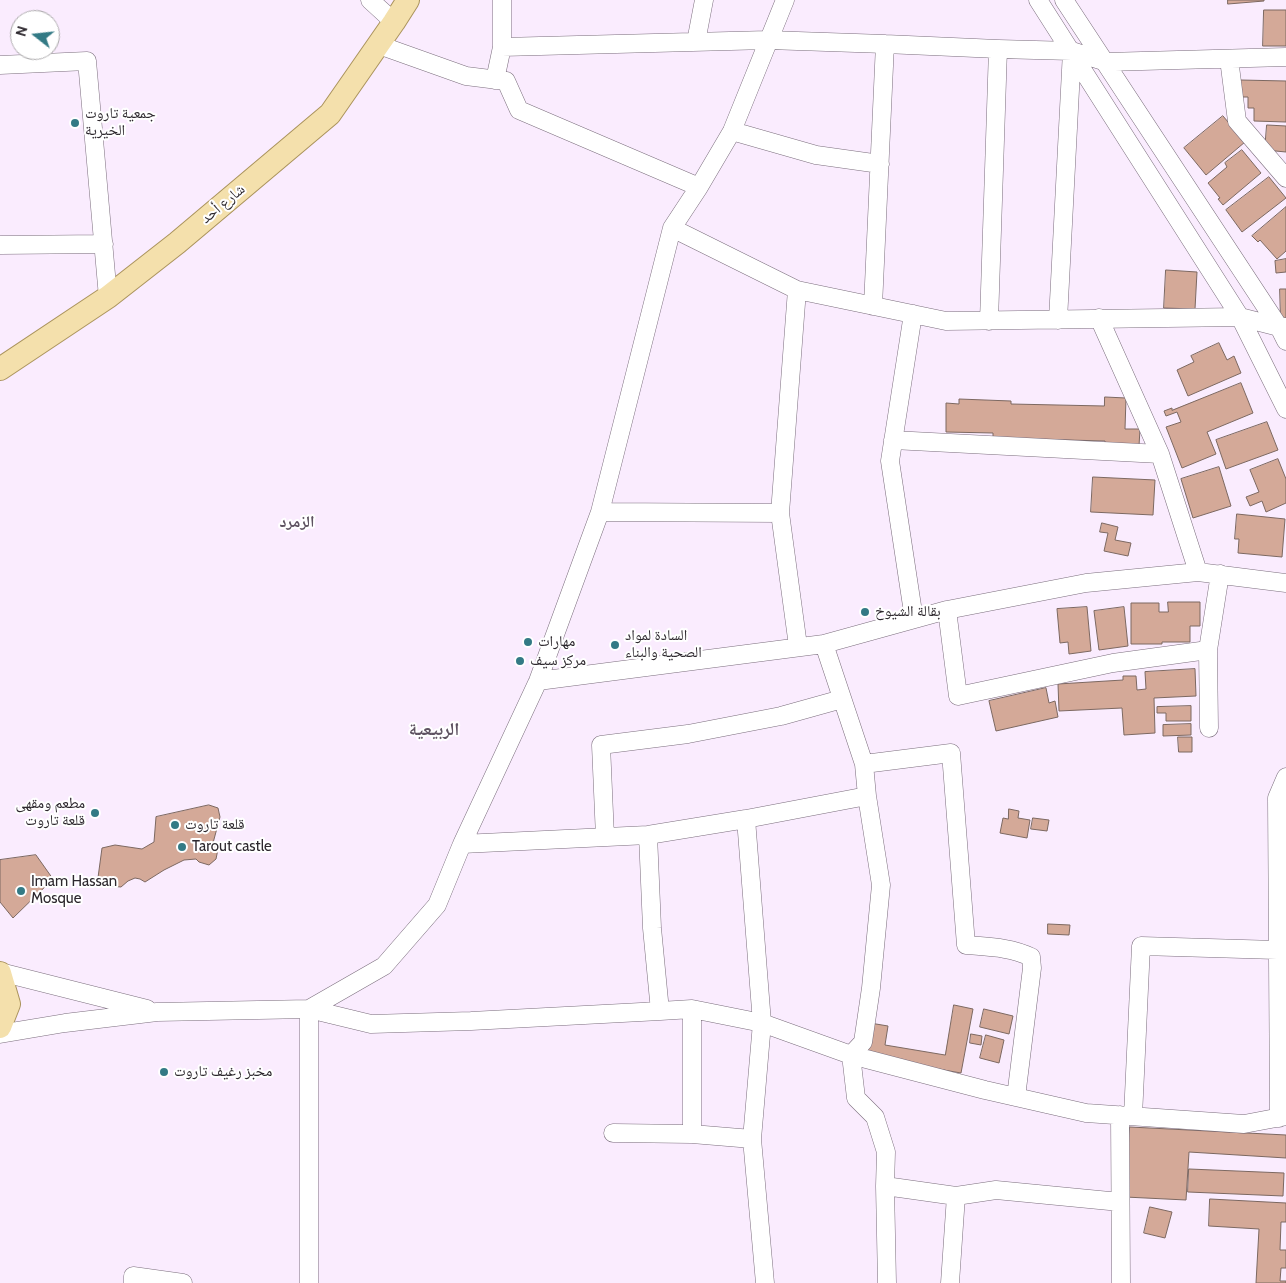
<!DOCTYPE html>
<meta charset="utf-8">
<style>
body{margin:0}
#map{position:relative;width:1286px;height:1283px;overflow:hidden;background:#faecfe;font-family:Cabin,sans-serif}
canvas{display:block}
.north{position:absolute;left:10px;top:10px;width:50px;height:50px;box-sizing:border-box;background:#fff;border:1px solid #aba9ab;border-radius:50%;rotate:286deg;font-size:14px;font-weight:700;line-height:20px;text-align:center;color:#2d282e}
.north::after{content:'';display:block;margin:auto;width:18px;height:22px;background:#337a85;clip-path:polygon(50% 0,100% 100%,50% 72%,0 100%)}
</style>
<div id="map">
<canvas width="1286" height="1283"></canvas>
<div class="north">N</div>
</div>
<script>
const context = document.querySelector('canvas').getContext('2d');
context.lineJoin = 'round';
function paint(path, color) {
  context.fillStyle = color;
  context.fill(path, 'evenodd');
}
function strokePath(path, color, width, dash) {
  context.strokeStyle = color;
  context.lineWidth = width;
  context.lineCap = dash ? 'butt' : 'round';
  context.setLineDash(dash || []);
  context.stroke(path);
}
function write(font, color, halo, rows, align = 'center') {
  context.font = font + ' Cabin,"Noto Naskh Arabic",sans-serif';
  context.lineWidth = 4;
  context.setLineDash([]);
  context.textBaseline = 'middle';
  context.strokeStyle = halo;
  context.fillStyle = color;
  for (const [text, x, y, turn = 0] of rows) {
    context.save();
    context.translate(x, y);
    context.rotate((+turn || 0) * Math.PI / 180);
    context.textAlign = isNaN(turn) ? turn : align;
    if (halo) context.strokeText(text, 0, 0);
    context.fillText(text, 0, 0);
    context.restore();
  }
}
const building = new Path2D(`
 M 1228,0 L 1264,0 L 1264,1 L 1228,4 Z
 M 1264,10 L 1286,10 L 1286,46 L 1263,46 Z
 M 1240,80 L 1286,81 L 1286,122 L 1254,121 L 1254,108 L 1248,108 L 1248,97 L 1240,97 Z
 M 1223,116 L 1245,142 L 1206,175 L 1184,148 Z
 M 1267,125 L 1286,126 L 1286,152 L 1265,150 Z
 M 1242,150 L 1261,173 L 1223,205 L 1218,199 L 1220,198 L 1208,183 L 1227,167 L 1225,163 Z
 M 1269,177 L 1286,198 L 1242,232 L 1226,210 Z
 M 1286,207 L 1286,251 L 1277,259 L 1260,240 L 1258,242 L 1252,236 Z
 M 1286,259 L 1286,272 L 1276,273 L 1275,261 Z
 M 1166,270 L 1197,272 L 1195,309 L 1164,308 Z
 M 1280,289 L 1286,289 L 1286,321 L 1281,321 Z
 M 1219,343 L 1227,360 L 1234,356 L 1241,373 L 1188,396 L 1177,370 L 1194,362 L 1191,356 Z
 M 1241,383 L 1253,413 L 1207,432 L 1216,454 L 1182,468 L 1166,427 L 1181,422 L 1177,412 L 1166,416 L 1164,411 L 1172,408 L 1172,410 Z
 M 1105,397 L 1126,398 L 1125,429 L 1140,429 L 1139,446 L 1105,445 L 1105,441 L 993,438 L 993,433 L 946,432 L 946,403 L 959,404 L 959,399 L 1011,401 L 1011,404 L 1104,406 Z
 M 1267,422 L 1278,450 L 1226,469 L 1216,440 Z
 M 1278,459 L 1286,479 L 1286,503 L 1266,512 L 1262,501 L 1250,506 L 1246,497 L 1259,492 L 1250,470 Z
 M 1219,467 L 1231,506 L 1193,518 L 1181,479 Z
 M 1093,477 L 1155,480 L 1153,515 L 1091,512 Z
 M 1237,514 L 1285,519 L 1282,557 L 1238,553 L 1239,539 L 1235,539 Z
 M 1102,523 L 1118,527 L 1115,540 L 1131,543 L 1128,556 L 1104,551 L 1108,533 L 1100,532 Z
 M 1168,602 L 1200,602 L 1200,626 L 1190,626 L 1190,642 L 1162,642 L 1162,644 L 1131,644 L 1131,603 L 1159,603 L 1159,612 L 1168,612 Z
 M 1087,607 L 1091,651 L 1069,654 L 1068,642 L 1060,643 L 1057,609 Z
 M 1124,607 L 1128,646 L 1099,650 L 1094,611 Z
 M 1195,669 L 1196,696 L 1154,698 L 1155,733 L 1124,735 L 1122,708 L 1059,711 L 1058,684 L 1123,680 L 1123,676 L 1136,676 L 1137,690 L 1146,689 L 1145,672 Z
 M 1046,688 L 1049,703 L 1055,701 L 1058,717 L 996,731 L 989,701 Z
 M 1191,706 L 1191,721 L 1166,721 L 1166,713 L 1157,713 L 1157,707 Z
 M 1191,724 L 1191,735 L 1163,736 L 1163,725 Z
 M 1178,737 L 1192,737 L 1192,752 L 1179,752 Z
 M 209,805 L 218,808 L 220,817 L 213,843 L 218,849 L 216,859 L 209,865 L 199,862 L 196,859 L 184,860 L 164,870 L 145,882 L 140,879 L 135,878 L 128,881 L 121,887 L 97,885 L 102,848 L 115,845 L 142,849 L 154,842 L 156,817 Z
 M 1009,809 L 1019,811 L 1018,818 L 1030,820 L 1027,838 L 1000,833 L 1003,818 L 1008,819 Z
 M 1033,818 L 1049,820 L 1047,831 L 1031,829 Z
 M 36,855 L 53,879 L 13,918 L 0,902 L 0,860 Z
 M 1048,924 L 1070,925 L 1069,935 L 1048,934 Z
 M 954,1005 L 973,1009 L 961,1073 L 864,1056 L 870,1023 L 888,1026 L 885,1045 L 945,1055 Z
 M 984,1009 L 1013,1016 L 1009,1034 L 980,1027 Z
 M 971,1034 L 982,1036 L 981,1045 L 970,1043 Z
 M 986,1035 L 1004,1040 L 999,1063 L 980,1058 Z
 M 1130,1127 L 1286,1135 L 1286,1158 L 1189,1152 L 1186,1200 L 1125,1197 Z
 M 1189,1169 L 1284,1173 L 1283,1196 L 1188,1192 Z
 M 1210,1199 L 1286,1203 L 1286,1222 L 1281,1222 L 1280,1250 L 1286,1250 L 1286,1268 L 1281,1268 L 1280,1281 L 1286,1281 L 1286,1283 L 1256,1283 L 1259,1229 L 1209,1226 Z
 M 1150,1207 L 1172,1212 L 1165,1238 L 1144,1233 Z`);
paint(building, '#d4a998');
strokePath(building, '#7c6861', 1);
const minor = new Path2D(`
 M 370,0 L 394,22
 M 502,0 L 502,47 L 768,40 L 885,44 L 998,49 L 1072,51 L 1106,62 L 1286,57
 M 1038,0 L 1240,317 L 1286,409
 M 1064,0 L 1279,327 L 1286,341
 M 696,42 L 704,0
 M 379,45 L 466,76 L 506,81 L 519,110 L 699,187
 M 1229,59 L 1237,121 L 1286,178
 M 0,65 L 87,61 L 108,297
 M 495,80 L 502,47
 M 732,131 L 816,155 L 880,164
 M 672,228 L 797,290 L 946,321 L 1240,317 L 1279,327 L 1286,327
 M 0,245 L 104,244
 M 797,290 L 780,513 L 798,646
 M 873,306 L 885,44
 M 913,314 L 890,461 L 914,619
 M 1099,318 L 1160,454 L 1198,572
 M 1058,320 L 1072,51
 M 989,321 L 998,49
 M 893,440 L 1160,454
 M 600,512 L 780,513
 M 947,610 L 958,696 L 1113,663 L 1208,650 L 1220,574
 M 1208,650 L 1209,728
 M 538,681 L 824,644 L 947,610 L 1086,583 L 1198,572 L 1286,583
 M 864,764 L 951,753 L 966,945 C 989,947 1010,947 1031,957 L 1032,968 L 1016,1097
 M 648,835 L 652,928 L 660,1011 L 692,1009 L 692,1134 L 752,1139 L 765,1283
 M 605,837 L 601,745 L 688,734 L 781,716 L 842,699
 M 462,844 L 648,835 L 746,819 L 867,796 L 864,764 L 824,644
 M 0,972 L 147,1009
 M 692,1009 L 762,1023 L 746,819
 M 0,1034 L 65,1023 L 157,1012 L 309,1009 L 384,966 L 437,905 L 462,844 L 538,681 L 600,512 L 672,228 L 699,187 L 732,131 L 785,0
 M 1120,1115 L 1121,1283
 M 1133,1116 L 1141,946 L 1277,950
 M 1279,1118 L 1277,798 L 1286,777
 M 613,1133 L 692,1134
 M 752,1139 L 762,1023 L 851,1055 L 863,1042 L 871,988 L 881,885 L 867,796
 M 885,1186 L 886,1152 L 875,1117 L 856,1098 L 851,1055 L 985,1090 L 1086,1113 L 1244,1124 L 1286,1116
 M 956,1196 L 996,1190 L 1120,1202
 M 133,1283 L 133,1276 L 183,1283
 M 309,1283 L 309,1009 L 371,1024 L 471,1021 L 660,1011
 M 887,1283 L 885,1186 L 956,1196 L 950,1283`);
const major = new Path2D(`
 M 0,369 L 108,297 L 177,243 L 330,114 L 394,22 L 408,0
 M 0,973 L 9,1004 L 0,1027`);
strokePath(minor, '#7b6e7d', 19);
strokePath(major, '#aa935c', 24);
strokePath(minor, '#fff', 18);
strokePath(major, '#f4e0ac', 22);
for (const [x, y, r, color] of [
 [75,123,5,"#337a85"],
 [865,612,5,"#337a85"],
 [528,642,5,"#337a85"],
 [615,645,5,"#337a85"],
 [520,661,5,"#337a85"],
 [95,813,5,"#337a85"],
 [175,825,5,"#337a85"],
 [182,847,5,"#337a85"],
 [21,891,5,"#337a85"],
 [164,1072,5,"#337a85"]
]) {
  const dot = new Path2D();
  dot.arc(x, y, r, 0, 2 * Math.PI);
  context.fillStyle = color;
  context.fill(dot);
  strokePath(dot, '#fff', 2);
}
write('15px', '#2d282e', '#fff', [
 ["جمعية تاروت",85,114],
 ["الخيرية",85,131],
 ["بقالة الشيوخ",875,612],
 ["السادة لمواد",625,636],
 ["الصحية والبناء",625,653],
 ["مهارات",538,642],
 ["مركز سيف",530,661],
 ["مطعم ومقهى",85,804,"right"],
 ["قلعة تاروت",85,821,"right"],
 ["قلعة تاروت",185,825],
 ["Tarout castle",192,847],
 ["Imam Hassan",31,882],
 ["Mosque",31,899],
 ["مخبز رغيف تاروت",174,1072]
], 'left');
write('15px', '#2d282e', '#fff', [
 ["شارع أحد",223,204,-40]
]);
write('bold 16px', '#5e5261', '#fff', [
 ["الزمرد",297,522]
]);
write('bold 18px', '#5e5261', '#fff', [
 ["الربيعية",434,730]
]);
</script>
